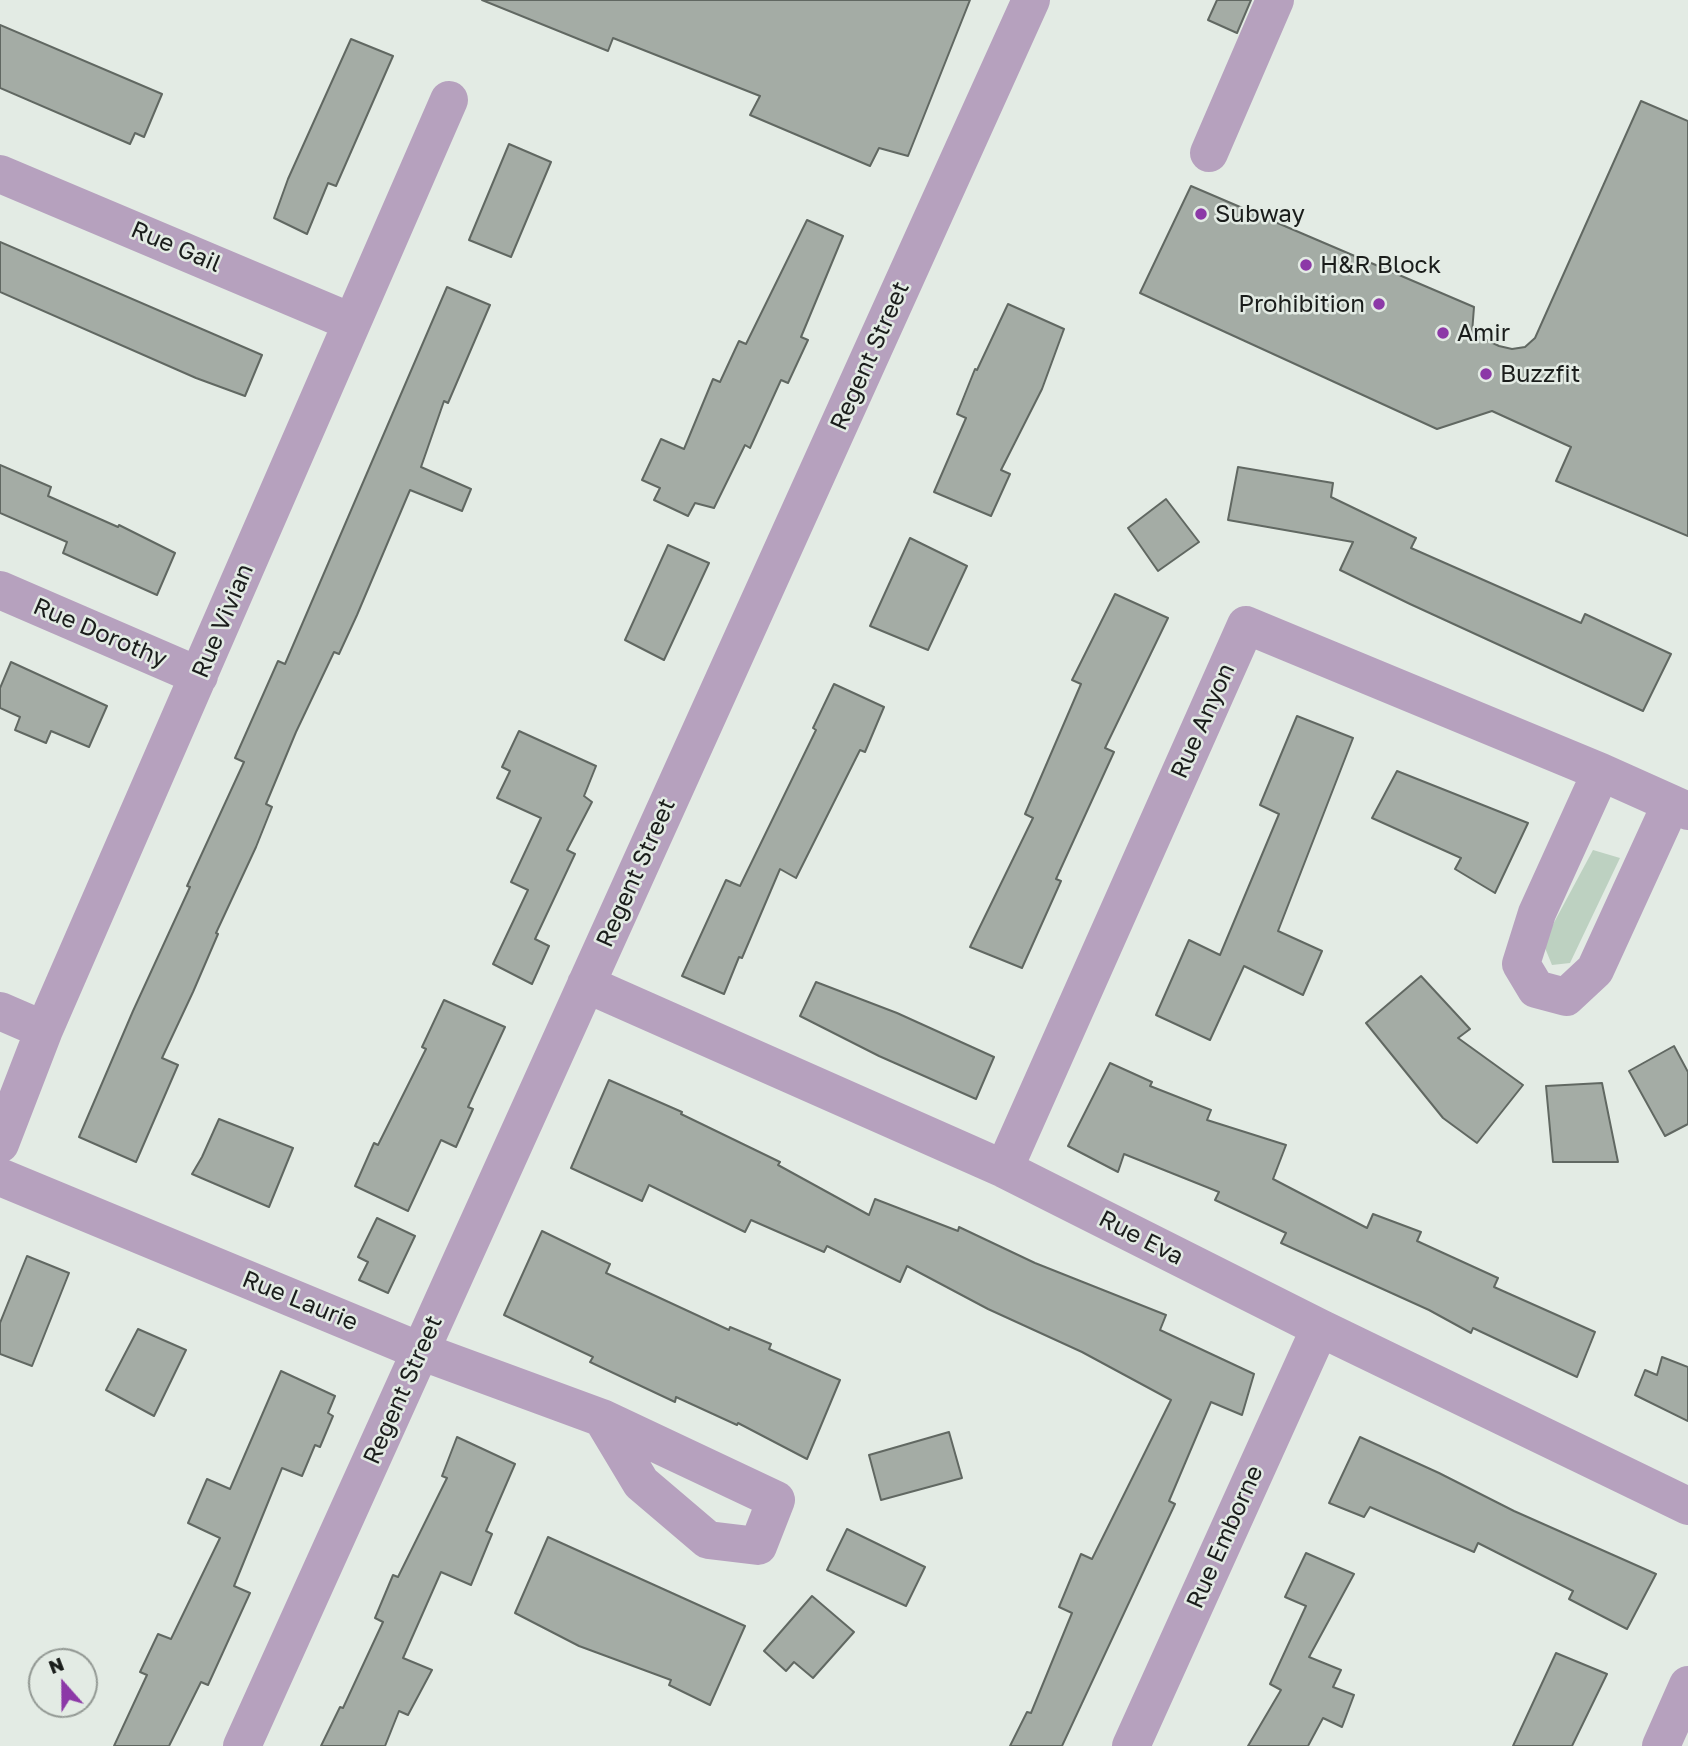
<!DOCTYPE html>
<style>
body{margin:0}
#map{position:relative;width:1688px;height:1746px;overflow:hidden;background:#e3ebe4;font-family:"Golos Text",sans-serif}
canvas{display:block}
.north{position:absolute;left:28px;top:1648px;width:70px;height:70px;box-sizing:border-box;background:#e3ebe4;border:2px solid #939994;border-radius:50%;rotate:339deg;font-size:19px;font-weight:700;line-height:28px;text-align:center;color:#1a1d1b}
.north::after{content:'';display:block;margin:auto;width:24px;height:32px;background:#8c39a7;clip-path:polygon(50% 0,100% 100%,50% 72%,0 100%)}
</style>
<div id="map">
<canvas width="1688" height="1746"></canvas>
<div class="north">N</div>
</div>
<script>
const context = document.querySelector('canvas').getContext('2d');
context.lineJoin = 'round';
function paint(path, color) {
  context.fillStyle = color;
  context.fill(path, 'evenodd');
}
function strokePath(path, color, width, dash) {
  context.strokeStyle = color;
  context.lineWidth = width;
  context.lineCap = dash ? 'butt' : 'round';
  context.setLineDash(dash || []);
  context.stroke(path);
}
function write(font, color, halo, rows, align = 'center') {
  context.font = font + ' "Golos Text",sans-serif';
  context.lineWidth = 5;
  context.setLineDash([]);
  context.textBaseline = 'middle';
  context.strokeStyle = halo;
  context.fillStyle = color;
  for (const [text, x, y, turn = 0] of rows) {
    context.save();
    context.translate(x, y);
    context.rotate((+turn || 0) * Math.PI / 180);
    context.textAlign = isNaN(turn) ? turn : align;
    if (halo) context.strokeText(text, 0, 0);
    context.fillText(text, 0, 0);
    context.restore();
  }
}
paint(new Path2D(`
 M 1593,850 L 1620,858 L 1570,963 L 1552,965 L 1543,943 Z`), '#bdd1c1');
const building = new Path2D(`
 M 482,0 L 970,0 L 908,156 L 879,148 L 870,166 L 750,115 L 760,96 L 613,38 L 608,51 Z
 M 1217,0 L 1251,0 L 1237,33 L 1208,20 Z
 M 0,25 L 162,94 L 144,137 L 135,133 L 130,144 L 0,88 Z
 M 351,39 L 393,56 L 336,186 L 328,183 L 307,234 L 274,218 L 288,179 Z
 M 1641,101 L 1688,121 L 1688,536 L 1556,481 L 1571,447 L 1492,411 L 1437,429 L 1140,293 L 1191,186 L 1474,307 L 1472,333 L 1499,346 L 1512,349 L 1525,347 L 1535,338 Z
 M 509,144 L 551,162 L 511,257 L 469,240 Z
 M 807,220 L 843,236 L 801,337 L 808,340 L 788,383 L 781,380 L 750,448 L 745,445 L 714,508 L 695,503 L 688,516 L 654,500 L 660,488 L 642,480 L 661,439 L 684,449 L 713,379 L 720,382 L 739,341 L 746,344 Z
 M 0,242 L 262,355 L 245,396 L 196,378 L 0,292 Z
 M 447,287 L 490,305 L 448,403 L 444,401 L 421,467 L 471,489 L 462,511 L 410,490 L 357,615 L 339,654 L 334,652 L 296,732 L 266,804 L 272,807 L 256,847 L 216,933 L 218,934 L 193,992 L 162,1058 L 178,1065 L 136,1162 L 79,1137 L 133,1011 L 190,887 L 187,886 L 244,762 L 235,758 L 278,661 L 285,664 Z
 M 1008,304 L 1064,329 L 1042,389 L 1001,470 L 1010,474 L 991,516 L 934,492 L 966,418 L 957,414 L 975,369 L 977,370 Z
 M 0,465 L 51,487 L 48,496 L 118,527 L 119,525 L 175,553 L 157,595 L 63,553 L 67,542 L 0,513 Z
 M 1238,467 L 1333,483 L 1331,497 L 1416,538 L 1411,548 L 1581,623 L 1585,614 L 1671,654 L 1643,711 L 1410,604 L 1340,570 L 1353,542 L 1228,520 Z
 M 1166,499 L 1199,542 L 1158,571 L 1128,528 Z
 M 910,538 L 967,566 L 928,650 L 870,626 Z
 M 668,545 L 709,563 L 664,660 L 625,640 Z
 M 1115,594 L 1168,618 L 1105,748 L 1114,752 L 1056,879 L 1061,881 L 1022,968 L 970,947 L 1033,818 L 1025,814 L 1081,684 L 1072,680 Z
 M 11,662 L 107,706 L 89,747 L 51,731 L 46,743 L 15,730 L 20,717 L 0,708 L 0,688 Z
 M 834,684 L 884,707 L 865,752 L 860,750 L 796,878 L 780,869 L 742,958 L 739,957 L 724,994 L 682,976 L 726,880 L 740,886 L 816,730 L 813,728 Z
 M 1297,716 L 1353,738 L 1278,931 L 1322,951 L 1303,995 L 1244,966 L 1210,1040 L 1156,1015 L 1189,940 L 1220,955 L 1279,814 L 1260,805 Z
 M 519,731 L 596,766 L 584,796 L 592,802 L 567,850 L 575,854 L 535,939 L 549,946 L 532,984 L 493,964 L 528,890 L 511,882 L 541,818 L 497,798 L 510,771 L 502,767 Z
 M 1397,771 L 1528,823 L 1495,893 L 1455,869 L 1461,858 L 1372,818 Z
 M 1421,976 L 1470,1029 L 1458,1038 L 1523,1085 L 1477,1143 L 1443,1118 L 1366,1023 Z
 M 816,982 L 897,1013 L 994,1057 L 976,1099 L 879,1056 L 800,1016 Z
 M 444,1000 L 505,1027 L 468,1107 L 473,1109 L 456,1147 L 441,1140 L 408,1211 L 355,1186 L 374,1143 L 378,1145 L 426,1049 L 422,1047 Z
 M 1674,1046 L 1688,1072 L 1688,1124 L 1665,1136 L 1629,1071 Z
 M 1110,1063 L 1152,1082 L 1150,1086 L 1211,1110 L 1207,1120 L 1286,1145 L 1273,1179 L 1367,1228 L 1373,1214 L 1421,1232 L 1417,1241 L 1498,1278 L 1494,1287 L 1595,1332 L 1577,1377 L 1473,1328 L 1471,1333 L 1429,1310 L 1281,1243 L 1286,1233 L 1215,1200 L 1219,1192 L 1124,1154 L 1118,1172 L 1068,1146 Z
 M 609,1080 L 682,1112 L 681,1114 L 780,1162 L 778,1165 L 869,1215 L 875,1199 L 958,1231 L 959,1227 L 1035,1263 L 1166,1315 L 1160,1330 L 1254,1374 L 1242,1415 L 1211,1402 L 1169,1501 L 1175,1504 L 1062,1746 L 1010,1746 L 1027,1712 L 1031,1713 L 1072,1613 L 1059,1607 L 1081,1554 L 1092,1559 L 1171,1400 L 1082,1352 L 988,1309 L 907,1266 L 900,1282 L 827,1246 L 824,1252 L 751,1220 L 745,1232 L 649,1185 L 642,1201 L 571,1168 Z
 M 1602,1083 L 1618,1162 L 1553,1162 L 1546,1086 Z
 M 219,1119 L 293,1148 L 269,1207 L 192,1174 L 202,1157 Z
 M 377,1218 L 415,1236 L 388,1293 L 359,1280 L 368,1262 L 358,1257 Z
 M 542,1231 L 610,1264 L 606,1273 L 729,1330 L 730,1327 L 771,1344 L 769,1349 L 840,1380 L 807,1459 L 738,1423 L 737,1425 L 676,1397 L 675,1402 L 590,1362 L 593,1357 L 504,1315 Z
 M 27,1256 L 69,1273 L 32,1366 L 0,1354 L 0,1323 Z
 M 138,1329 L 186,1350 L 154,1416 L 106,1390 Z
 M 1662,1357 L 1688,1367 L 1688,1421 L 1635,1395 L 1645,1370 L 1657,1375 Z
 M 281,1371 L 335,1396 L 328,1413 L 333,1416 L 320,1447 L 315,1445 L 302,1476 L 282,1468 L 234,1586 L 250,1593 L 208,1685 L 201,1682 L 169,1746 L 114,1746 L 147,1675 L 140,1672 L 158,1634 L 171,1639 L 220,1538 L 188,1523 L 207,1479 L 230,1489 Z
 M 949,1432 L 962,1478 L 881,1500 L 869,1455 Z
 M 457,1437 L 515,1464 L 486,1531 L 492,1534 L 471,1585 L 441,1572 L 403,1658 L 432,1670 L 408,1715 L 399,1711 L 385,1746 L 321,1746 L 340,1707 L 343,1708 L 383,1622 L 375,1618 L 393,1575 L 398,1577 L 447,1478 L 442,1476 Z
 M 1360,1437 L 1439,1473 L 1514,1511 L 1656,1574 L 1627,1629 L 1569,1599 L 1573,1591 L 1478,1543 L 1474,1552 L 1370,1507 L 1364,1517 L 1329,1503 Z
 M 847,1529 L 925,1567 L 906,1606 L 827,1570 Z
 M 548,1537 L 745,1626 L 710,1705 L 669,1685 L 671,1680 L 579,1646 L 515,1613 Z
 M 1306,1553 L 1354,1574 L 1309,1657 L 1341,1670 L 1333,1687 L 1354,1695 L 1342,1727 L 1323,1718 L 1308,1746 L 1248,1746 L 1281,1690 L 1270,1684 L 1306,1606 L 1285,1597 Z
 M 812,1596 L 854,1632 L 813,1678 L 794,1662 L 786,1671 L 764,1651 Z
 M 1556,1653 L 1607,1674 L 1572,1746 L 1513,1746 Z`);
paint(building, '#a4aca5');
strokePath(building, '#616862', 2);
strokePath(new Path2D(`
 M 1209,153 L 1275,0
 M 0,174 L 351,322
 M 0,590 L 199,676
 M 1601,772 L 1537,913 L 1521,964 L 1536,989 L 1566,997 L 1595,970 L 1671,804
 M 586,984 L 1004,1169 L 1320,1328 L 1688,1506
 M 0,1011 L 44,1030
 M 0,1144 L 44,1030 L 449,100
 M 1004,1169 L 1246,625 L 1601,772 L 1688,811
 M 0,1177 L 420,1351 L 602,1418 L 776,1500 L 758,1546 L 708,1540 L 641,1483 L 602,1418
 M 242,1746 L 1031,0
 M 1131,1746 L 1320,1328
 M 1661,1746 L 1688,1685`), '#b6a1be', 38);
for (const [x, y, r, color] of [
 [1201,214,7,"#8c39a7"],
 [1306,265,7,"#8c39a7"],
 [1379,304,7,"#8c39a7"],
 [1443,333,7,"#8c39a7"],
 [1486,374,7,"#8c39a7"]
]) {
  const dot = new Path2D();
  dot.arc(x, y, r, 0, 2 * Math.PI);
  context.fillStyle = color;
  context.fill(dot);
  strokePath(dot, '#e3ebe4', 2.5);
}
write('24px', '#1a1d1b', '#e3ebe4', [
 ["Subway",1215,214],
 ["H&R Block",1320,265],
 ["Prohibition",1365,304,"right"],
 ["Amir",1457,333],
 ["Buzzfit",1500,374]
], 'left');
write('24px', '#1a1d1b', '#e3ebe4', [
 ["Rue Gail",176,247,23],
 ["Regent Street",870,356,-66],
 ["Rue Vivian",223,621,-67],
 ["Rue Dorothy",100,633,23],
 ["Rue Anyon",1203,721,-66],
 ["Regent Street",636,873,-66],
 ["Rue Eva",1141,1238,27],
 ["Rue Laurie",300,1301,22],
 ["Regent Street",403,1390,-66],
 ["Rue Emborne",1225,1537,-66]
]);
</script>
